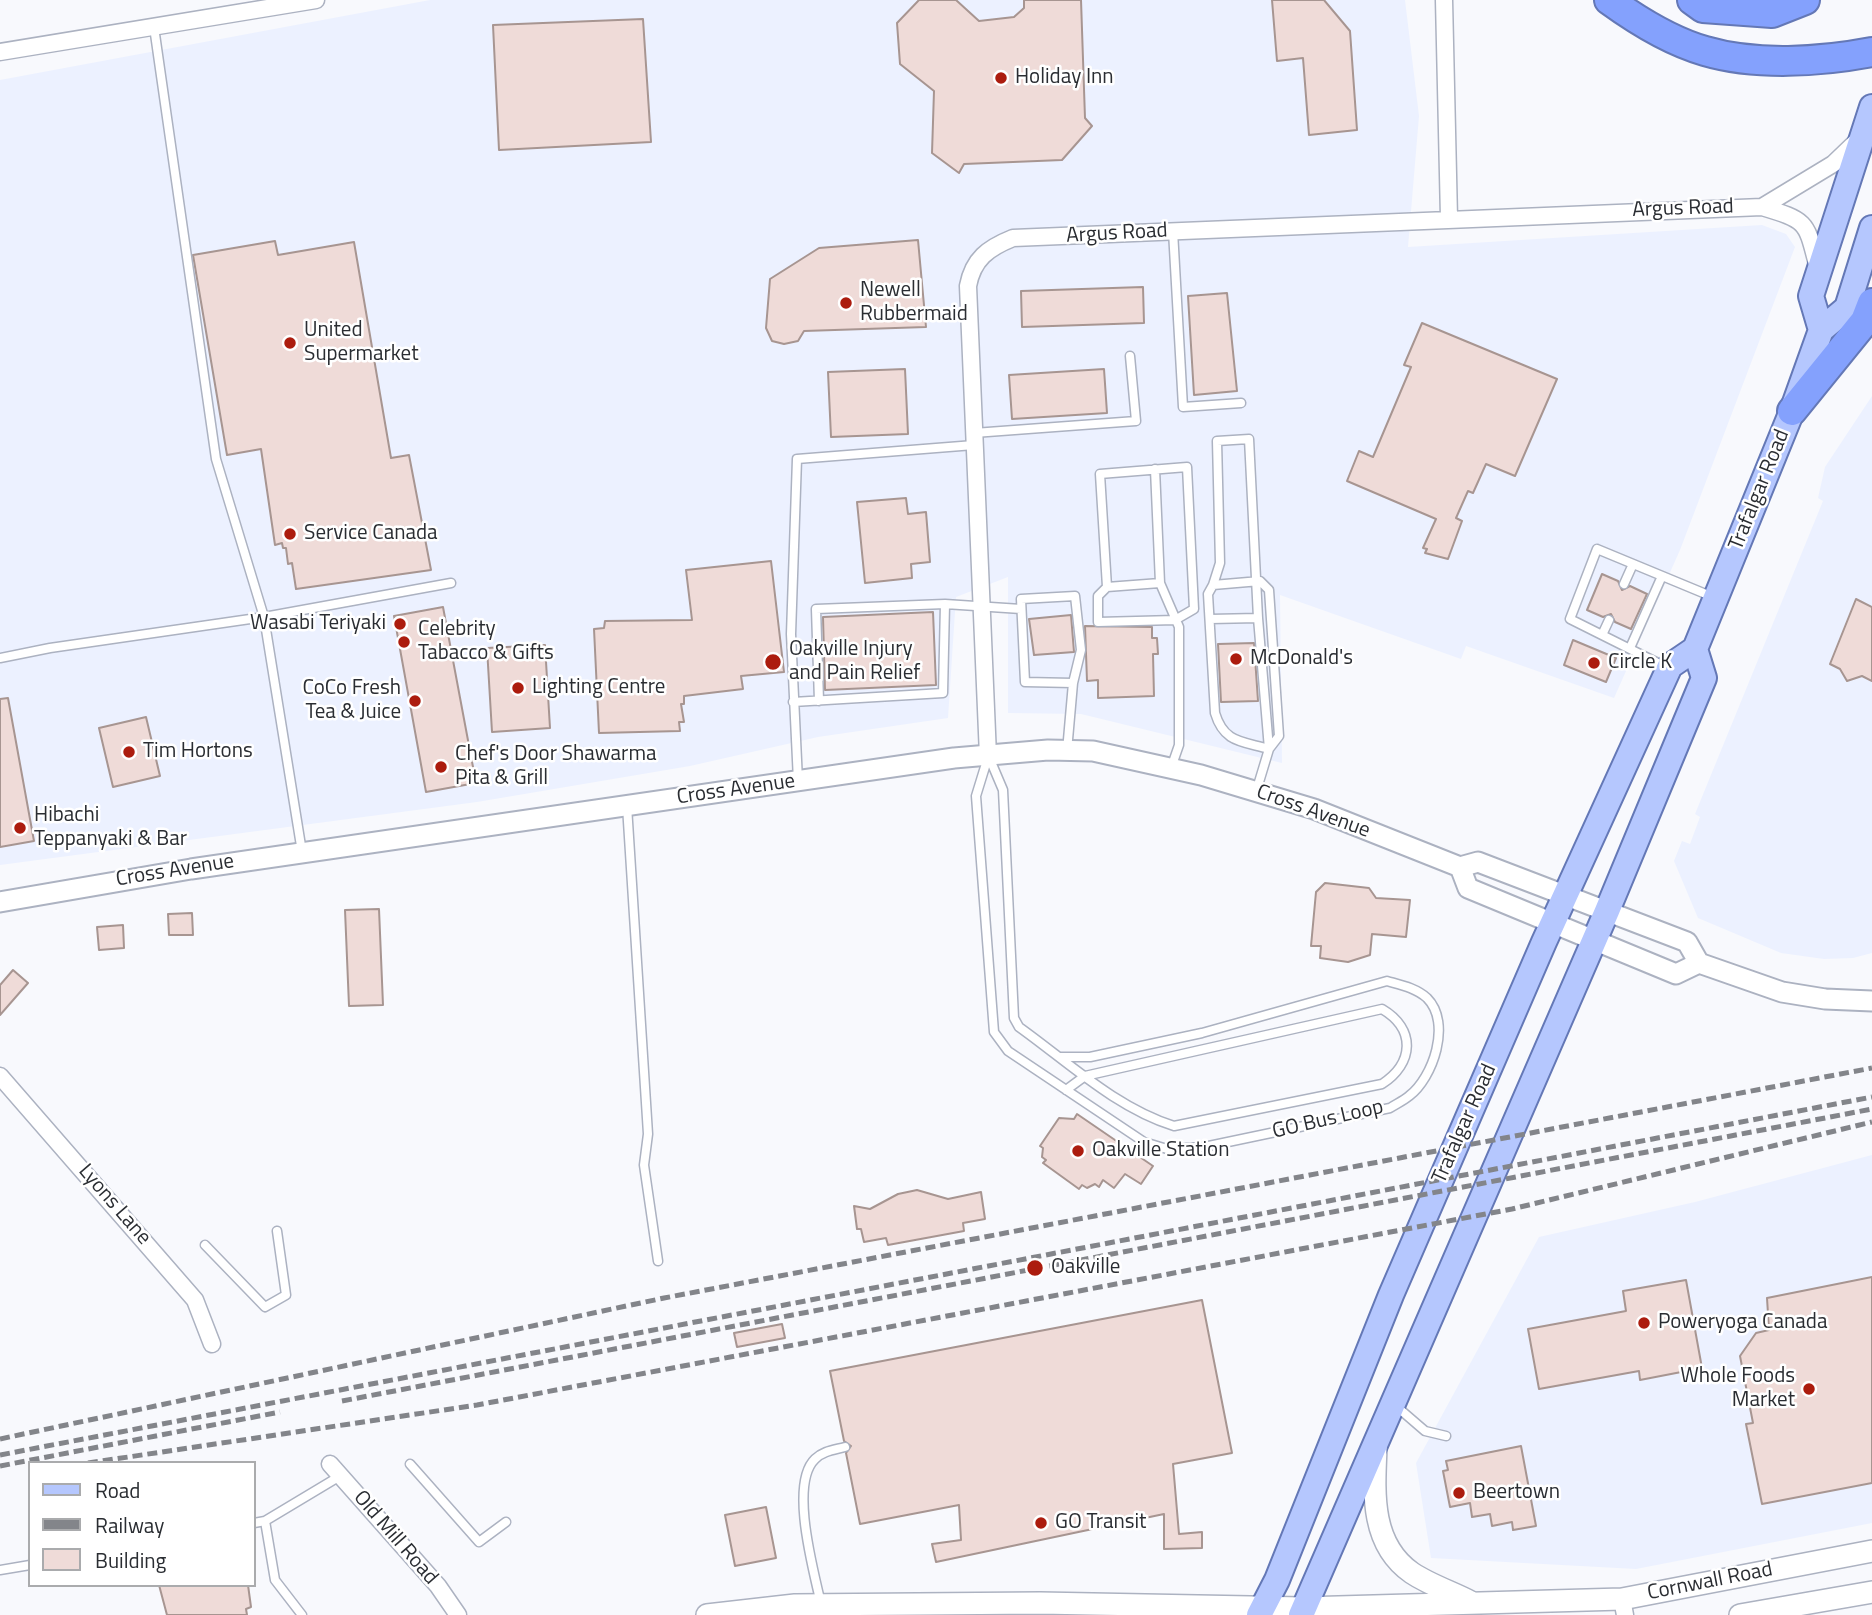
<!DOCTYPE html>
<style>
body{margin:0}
#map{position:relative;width:1872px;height:1615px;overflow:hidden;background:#f8f9fd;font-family:"Titillium Web",sans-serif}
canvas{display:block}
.legend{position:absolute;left:28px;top:1461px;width:228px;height:126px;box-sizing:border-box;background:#fff;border:2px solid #aaabad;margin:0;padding:9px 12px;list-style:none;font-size:21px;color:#2a2d32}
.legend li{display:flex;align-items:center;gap:14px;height:35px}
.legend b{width:35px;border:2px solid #aaabad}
</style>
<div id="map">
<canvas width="1872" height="1615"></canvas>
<ul class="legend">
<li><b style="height:9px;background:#b5c7fe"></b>Road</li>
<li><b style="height:9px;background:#83858a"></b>Railway</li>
<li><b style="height:19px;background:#efdbd8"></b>Building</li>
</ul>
</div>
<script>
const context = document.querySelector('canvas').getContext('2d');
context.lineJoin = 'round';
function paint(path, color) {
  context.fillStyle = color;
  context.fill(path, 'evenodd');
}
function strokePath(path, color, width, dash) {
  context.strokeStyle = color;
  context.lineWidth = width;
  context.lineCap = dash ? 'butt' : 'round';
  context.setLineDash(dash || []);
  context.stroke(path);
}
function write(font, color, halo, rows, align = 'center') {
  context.font = font + ' "Titillium Web",sans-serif';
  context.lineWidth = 5;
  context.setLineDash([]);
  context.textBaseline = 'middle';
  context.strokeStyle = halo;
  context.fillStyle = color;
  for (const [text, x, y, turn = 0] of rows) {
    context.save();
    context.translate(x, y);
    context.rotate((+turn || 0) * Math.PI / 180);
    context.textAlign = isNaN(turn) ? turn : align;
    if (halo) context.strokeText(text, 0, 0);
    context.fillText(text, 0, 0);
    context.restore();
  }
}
paint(new Path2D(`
 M 430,0 L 1405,0 L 1419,116 L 1408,247 L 1762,225 L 1786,234 L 1795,247 L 1680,550 L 1614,698 L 1466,646 L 1461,659 L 1280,595 L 1282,763 L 1081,714 L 1008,713 L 1008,577 L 956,597 L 948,718 L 818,737 L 690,766 L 477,802 L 0,865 L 0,80 Z
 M 1872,396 L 1872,953 L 1853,958 L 1824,959 L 1781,953 L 1698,918 L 1674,861 L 1682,841 L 1690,844 L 1700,817 L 1695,814 L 1823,501 L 1818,498 L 1825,467 Z
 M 1872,1155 L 1872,1523 L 1636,1569 L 1431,1558 L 1416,1463 L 1539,1237 L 1695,1202 Z`), '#ecf1ff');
const building = new Path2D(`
 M 919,0 L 956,0 L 979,21 L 1014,17 L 1024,8 L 1024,0 L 1081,0 L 1085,118 L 1092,126 L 1062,160 L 964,164 L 959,173 L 932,153 L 934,91 L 900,64 L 897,23 Z
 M 1272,0 L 1324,0 L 1350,31 L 1357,130 L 1309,135 L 1303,58 L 1277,61 Z
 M 643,19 L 651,142 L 499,150 L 493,25 Z
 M 918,240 L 926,327 L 804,331 L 798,341 L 784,344 L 772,341 L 766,328 L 770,279 L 819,248 Z
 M 275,241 L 278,255 L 354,242 L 391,458 L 409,455 L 431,570 L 296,589 L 292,563 L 288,564 L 286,548 L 283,548 L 282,543 L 275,545 L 261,449 L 227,455 L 193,255 Z
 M 1143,287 L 1144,323 L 1022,327 L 1021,291 Z
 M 1227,293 L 1237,391 L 1194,395 L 1188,296 Z
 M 1422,323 L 1557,379 L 1515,476 L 1486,464 L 1473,493 L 1468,491 L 1456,518 L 1462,521 L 1448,559 L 1425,553 L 1427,549 L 1423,548 L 1436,519 L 1347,481 L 1359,451 L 1373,457 L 1411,367 L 1404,365 Z
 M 905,369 L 908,434 L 831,437 L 828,372 Z
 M 1104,369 L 1107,413 L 1012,419 L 1009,375 Z
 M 906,498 L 908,514 L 926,512 L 930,562 L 911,564 L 912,578 L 865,583 L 857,502 Z
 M 771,561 L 784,672 L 741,676 L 743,689 L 684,696 L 684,704 L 681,704 L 684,722 L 679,722 L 680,731 L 599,733 L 594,629 L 604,628 L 605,621 L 692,620 L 686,570 Z
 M 1602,574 L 1618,581 L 1622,590 L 1630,586 L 1647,594 L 1631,629 L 1615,622 L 1611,614 L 1603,617 L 1587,610 Z
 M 1856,599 L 1872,607 L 1872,681 L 1862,676 L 1847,681 L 1840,669 L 1830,664 Z
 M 443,607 L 476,783 L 426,792 L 394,616 Z
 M 933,612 L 936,685 L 825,690 L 823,617 Z
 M 1071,615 L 1074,652 L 1034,655 L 1029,619 Z
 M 1085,626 L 1152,627 L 1152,638 L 1157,638 L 1158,654 L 1153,654 L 1154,696 L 1098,698 L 1098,680 L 1087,681 Z
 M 1573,640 L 1616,658 L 1606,682 L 1564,665 Z
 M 1254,643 L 1258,701 L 1221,702 L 1218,644 Z
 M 545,645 L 550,728 L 492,732 L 487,648 Z
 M 8,698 L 34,841 L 0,847 L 0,699 Z
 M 146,717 L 160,776 L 113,787 L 99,728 Z
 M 1325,883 L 1369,888 L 1376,898 L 1410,900 L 1406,937 L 1372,934 L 1370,955 L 1348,962 L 1320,958 L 1321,946 L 1311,946 L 1316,892 Z
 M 379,909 L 383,1005 L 349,1006 L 345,910 Z
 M 192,913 L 193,935 L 169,935 L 168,914 Z
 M 123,925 L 124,948 L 99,950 L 97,927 Z
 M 13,970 L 28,983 L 0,1015 L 0,985 Z
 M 1077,1114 L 1153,1166 L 1141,1184 L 1125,1174 L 1114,1188 L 1103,1180 L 1099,1187 L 1095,1184 L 1087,1188 L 1082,1185 L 1079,1189 L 1043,1163 L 1046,1160 L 1042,1157 L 1043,1148 L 1040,1146 L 1059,1118 L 1074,1119 Z
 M 917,1190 L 948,1199 L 981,1192 L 985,1219 L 963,1223 L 964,1231 L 888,1245 L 886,1238 L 864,1242 L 861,1229 L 857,1229 L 854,1206 L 870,1209 L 898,1194 Z
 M 1872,1277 L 1872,1483 L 1762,1504 L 1746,1424 L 1753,1423 L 1740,1356 L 1756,1333 L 1769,1330 L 1767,1298 Z
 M 1686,1280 L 1702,1368 L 1640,1380 L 1639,1371 L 1539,1389 L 1528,1329 L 1626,1311 L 1623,1291 Z
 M 1202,1300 L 1232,1453 L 1173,1464 L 1179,1534 L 1202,1532 L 1202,1548 L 1164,1549 L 1164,1514 L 936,1562 L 932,1544 L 961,1540 L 959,1505 L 860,1524 L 846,1453 L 851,1446 L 844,1441 L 830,1371 Z
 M 782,1324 L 785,1338 L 737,1347 L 734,1333 Z
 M 1521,1446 L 1536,1526 L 1513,1530 L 1512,1522 L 1492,1526 L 1490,1514 L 1472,1517 L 1470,1503 L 1450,1507 L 1443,1471 L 1448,1470 L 1446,1461 Z
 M 766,1507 L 776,1558 L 735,1566 L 725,1515 Z
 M 159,1585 L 248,1585 L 251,1607 L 246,1609 L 247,1615 L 167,1615 Z`);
paint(building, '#efdbd8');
strokePath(building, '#a79591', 2);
const service = new Path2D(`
 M 154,27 L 216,459 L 264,617 L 302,852
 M 1173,231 L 1183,407 L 1241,403
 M 974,433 L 1136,421 L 1130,356
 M 1155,469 L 1160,583 L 1179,627 L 1179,745 L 1171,768
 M 1260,581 L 1269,590 L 1279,736 L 1269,749 C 1242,741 1224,743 1215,713 L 1208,594 L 1213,585 Z
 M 1624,584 L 1633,564
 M 1213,585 L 1220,563 L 1217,441 L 1249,439 L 1258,618
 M 1107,587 L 1098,596 L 1098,622 L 1175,620 L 1194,609 L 1187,467 L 1100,474 L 1107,587 L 1160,583
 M 1210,619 L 1258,618 L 1269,749 L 1256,792
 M 1602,635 L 1609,620
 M 1630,648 L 1662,576
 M 0,658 L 50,648 L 264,617 L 451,583
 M 1666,667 L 1570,619 L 1597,549 L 1713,597
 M 819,701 L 816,609 L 945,604 L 1021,609
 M 793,702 L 943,693 L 945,604
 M 1067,751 L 1073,683 L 1081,650 L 1075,596 L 1021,599 L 1025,682 L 1073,683
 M 988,757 L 976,796 L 994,1032 L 1008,1051 L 1144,1142 L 1167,1149 L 1204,1147 L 1390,1108 C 1396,1104 1403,1101 1409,1096 C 1433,1078 1452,1023 1427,998 C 1416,988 1401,985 1387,981 L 1202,1033 L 1090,1057 L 1060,1057
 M 989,757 L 1003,790 L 1014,1018 L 1019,1027 C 1068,1062 1116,1108 1174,1126 L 1382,1084 C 1414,1063 1416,1029 1382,1009 L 1085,1076 L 1066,1090
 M 798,781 L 791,634 L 797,459 L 974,445
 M 627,806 L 648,1134 L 644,1165 L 658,1261
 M 205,1245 L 265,1307 L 286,1295 L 277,1231
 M 1396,1406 L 1425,1431 L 1446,1436
 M 410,1464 L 479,1542 L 506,1522
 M 265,1521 L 275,1580 L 302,1615
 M 254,1523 L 265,1521 L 340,1476
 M 0,1570 L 30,1565
 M 821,1604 C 814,1572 789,1484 815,1459 C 823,1451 834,1450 845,1447`);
const minor = new Path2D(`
 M 1444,0 L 1449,218
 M 0,52 L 316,0
 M 1762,207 L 1833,164 L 1859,139
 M 988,756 L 968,286 C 973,259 988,248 1013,238 L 1762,207 C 1809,221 1806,222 1818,268
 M 0,1076 L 195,1300 L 212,1344
 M 330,1464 L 438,1586 L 458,1615
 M 1622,1599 L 1625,1615`);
const tertiary = new Path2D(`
 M 1460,867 L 1468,888 L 1676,974 L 1699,963
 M 0,902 L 191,869 L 954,758 L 1048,750 L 1093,751 L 1201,775 L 1314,809 L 1460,867 L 1478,862 L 1687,942 L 1699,963 L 1782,992 L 1825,999 L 1872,1001`);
const secondary = new Path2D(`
 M 1376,1448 C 1374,1492 1370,1544 1412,1573 C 1430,1585 1452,1592 1471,1602
 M 707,1615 L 795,1605 L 1040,1603 L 1303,1608 L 1622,1599 L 1872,1551
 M 1740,1615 L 1872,1592`);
const primary = new Path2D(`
 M 1821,330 L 1811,296 L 1872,107
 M 1259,1615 L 1277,1580 L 1391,1295 L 1544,942 L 1670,666 L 1695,649 L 1792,411 L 1821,330 L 1847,308 L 1872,228
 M 1301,1615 L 1607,911 L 1704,678 L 1695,649`);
const motorway = new Path2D(`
 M 1609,0 C 1638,21 1670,41 1705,51 C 1756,66 1820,62 1872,52
 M 1692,0 L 1703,8 L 1772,13 L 1805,0
 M 1792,411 L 1865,321 L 1872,303`);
strokePath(service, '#acb2c1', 11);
strokePath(minor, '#acb2c1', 19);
strokePath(tertiary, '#acb2c1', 23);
strokePath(secondary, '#acb2c1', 24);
strokePath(primary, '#6478b6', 28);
strokePath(motorway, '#6478b6', 32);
strokePath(service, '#fff', 8);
strokePath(minor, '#fff', 16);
strokePath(tertiary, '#fff', 19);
strokePath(secondary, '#fff', 21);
strokePath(primary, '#b5c7fe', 24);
strokePath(motorway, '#84a1fd', 28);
strokePath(new Path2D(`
 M 342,1401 L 1872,1109
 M 0,1439 L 664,1298 L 1872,1068
 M 0,1455 L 1872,1097
 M 88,1463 L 477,1405 L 1512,1209 L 1872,1122
 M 0,1466 L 280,1412`), '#83858a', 5, [10, 5]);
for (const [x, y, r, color] of [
 [1001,78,7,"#ac1c0e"],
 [846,303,7,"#ac1c0e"],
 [290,343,7,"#ac1c0e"],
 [290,534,7,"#ac1c0e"],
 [400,624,7,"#ac1c0e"],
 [404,642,7,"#ac1c0e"],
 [1236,659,7,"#ac1c0e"],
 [773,662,9,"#ac1c0e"],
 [1594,663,7,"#ac1c0e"],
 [518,688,7,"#ac1c0e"],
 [415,701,7,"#ac1c0e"],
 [129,752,7,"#ac1c0e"],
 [441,767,7,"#ac1c0e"],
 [20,828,7,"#ac1c0e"],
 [1078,1151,7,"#ac1c0e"],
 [1035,1268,9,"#ac1c0e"],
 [1644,1323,7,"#ac1c0e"],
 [1809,1389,7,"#ac1c0e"],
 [1459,1493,7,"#ac1c0e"],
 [1041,1523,7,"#ac1c0e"]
]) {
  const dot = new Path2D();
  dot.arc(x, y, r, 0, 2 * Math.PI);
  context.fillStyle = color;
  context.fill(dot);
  strokePath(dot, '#fff', 2.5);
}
write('21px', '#2a2d32', '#fff', [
 ["Holiday Inn",1015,78],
 ["Newell",860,291],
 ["Rubbermaid",860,315],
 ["United",304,331],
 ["Supermarket",304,355],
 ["Service Canada",304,534],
 ["Wasabi Teriyaki",386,624,"right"],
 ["Celebrity",418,630],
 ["Tabacco & Gifts",418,654],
 ["Oakville Injury",789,650],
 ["and Pain Relief",789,674],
 ["McDonald's",1250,659],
 ["Circle K",1608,663],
 ["Lighting Centre",532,688],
 ["CoCo Fresh",401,689,"right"],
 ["Tea & Juice",401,713,"right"],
 ["Tim Hortons",143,752],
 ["Chef's Door Shawarma",455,755],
 ["Pita & Grill",455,779],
 ["Hibachi",34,816],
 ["Teppanyaki & Bar",34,840],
 ["Oakville Station",1092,1151],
 ["Oakville",1051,1268],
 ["Poweryoga Canada",1658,1323],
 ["Whole Foods",1795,1377,"right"],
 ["Market",1795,1401,"right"],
 ["Beertown",1473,1493],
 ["GO Transit",1055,1523]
], 'left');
write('21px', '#2a2d32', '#fff', [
 ["Argus Road",1683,209,-2],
 ["Argus Road",1117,234,-3],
 ["Trafalgar Road",1760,490,-68],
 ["Cross Avenue",736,790,-8],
 ["Cross Avenue",1313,812,20],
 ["Cross Avenue",175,871,-9],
 ["GO Bus Loop",1328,1120,-13],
 ["Trafalgar Road",1465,1124,-66],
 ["Lyons Lane",114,1205,49],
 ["Old Mill Road",395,1538,49],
 ["Cornwall Road",1710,1582,-11]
]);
</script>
